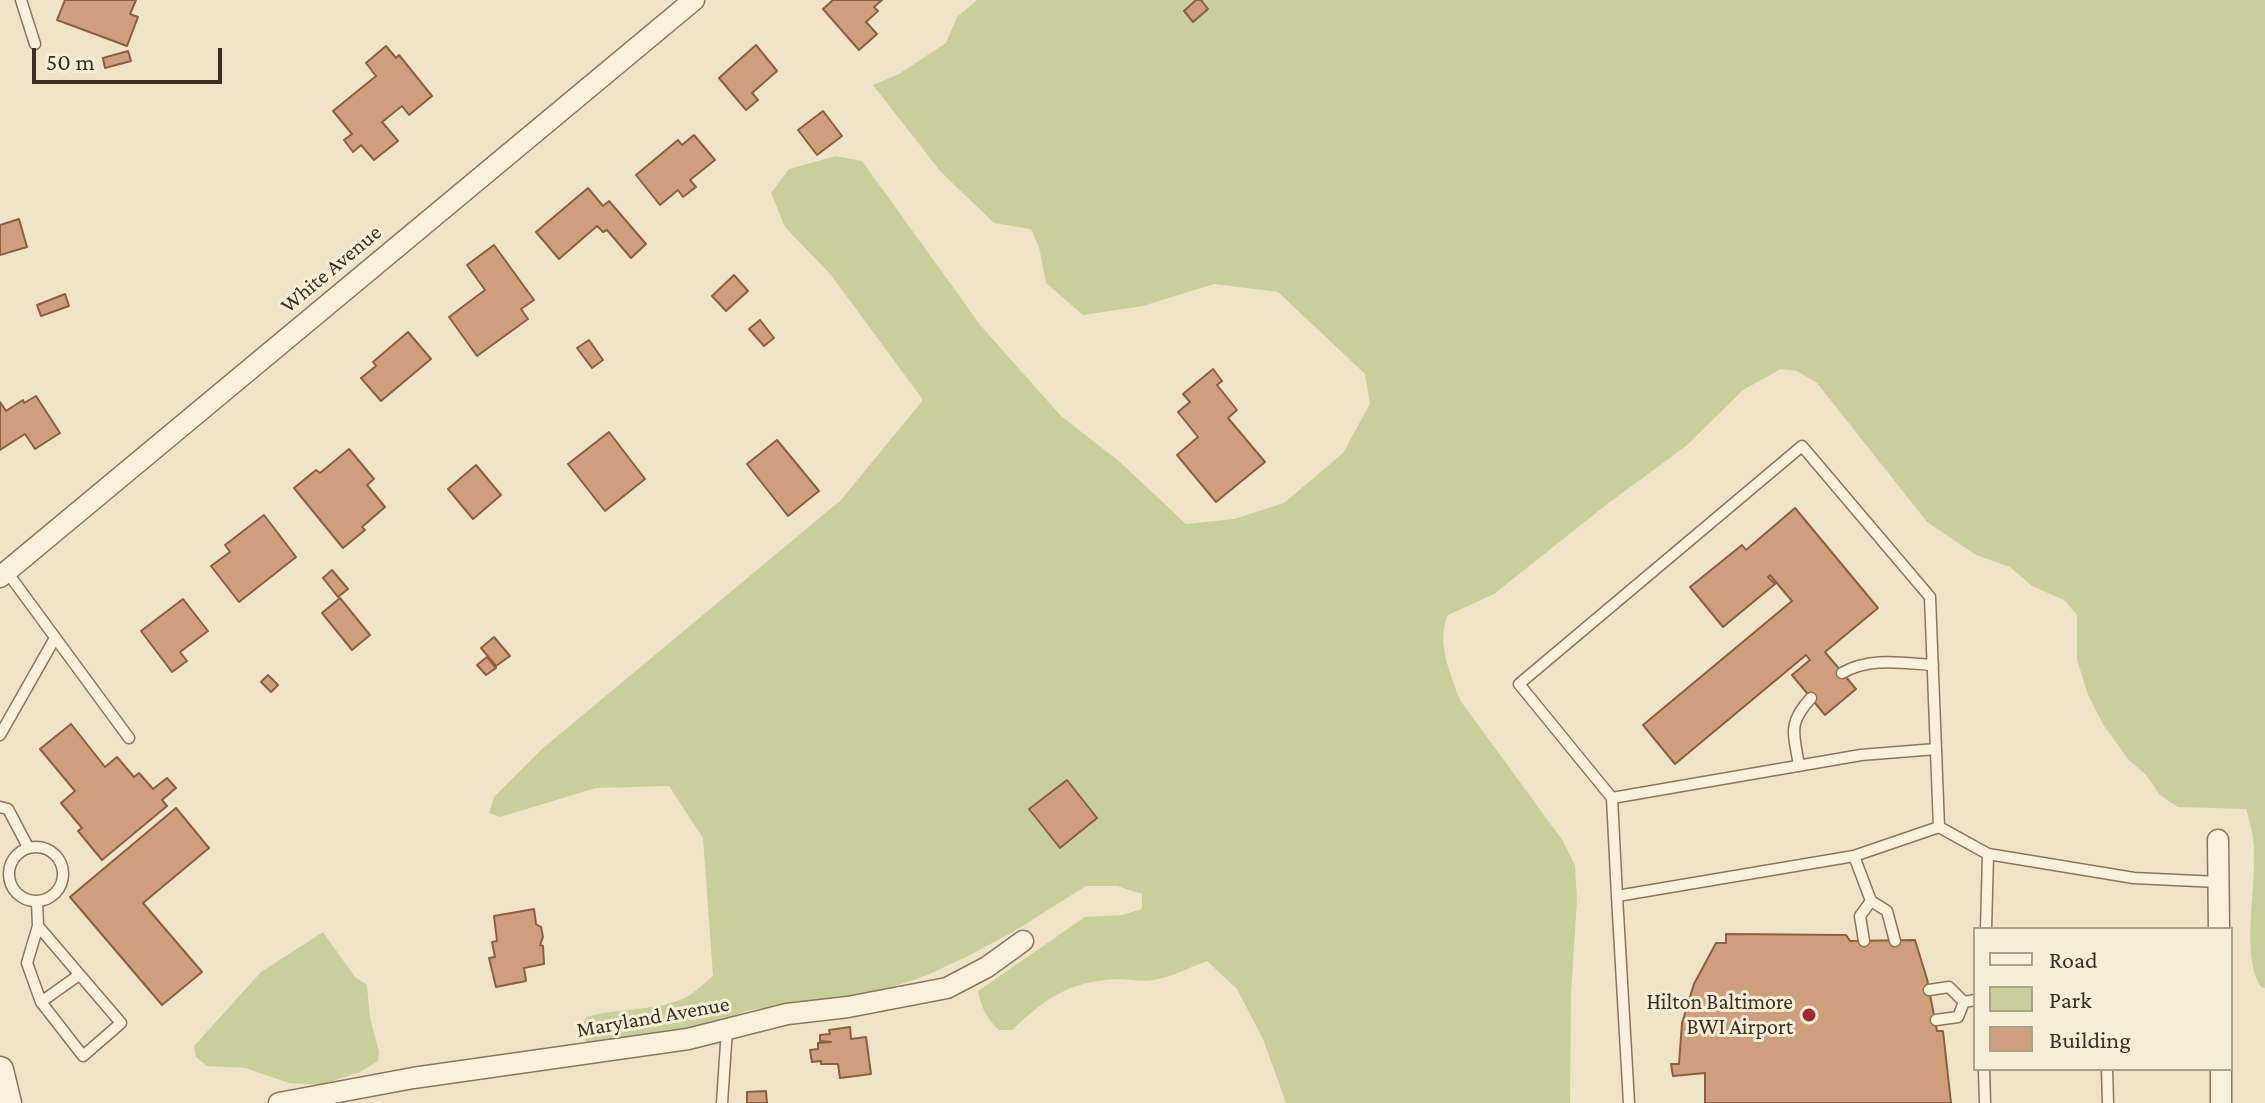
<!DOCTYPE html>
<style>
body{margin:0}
#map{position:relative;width:2265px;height:1103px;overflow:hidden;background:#f0e4c8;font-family:"Crimson Pro",serif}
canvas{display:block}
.legend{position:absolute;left:1973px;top:927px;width:260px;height:144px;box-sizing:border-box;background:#f7eed8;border:2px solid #ada18e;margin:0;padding:10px 14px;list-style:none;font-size:24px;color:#3d2e20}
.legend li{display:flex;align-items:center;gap:16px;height:40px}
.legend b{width:40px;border:2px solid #ada18e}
.scale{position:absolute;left:32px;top:48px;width:190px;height:36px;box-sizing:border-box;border:4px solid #3d2e20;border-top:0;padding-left:10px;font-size:24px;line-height:28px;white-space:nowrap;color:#3d2e20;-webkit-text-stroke:6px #f7eed8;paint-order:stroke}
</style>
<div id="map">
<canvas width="2265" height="1103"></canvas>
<ul class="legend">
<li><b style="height:10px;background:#faf1dc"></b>Road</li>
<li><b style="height:22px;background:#c9cf9b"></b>Park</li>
<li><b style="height:22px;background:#cf9f7d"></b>Building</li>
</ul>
<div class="scale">50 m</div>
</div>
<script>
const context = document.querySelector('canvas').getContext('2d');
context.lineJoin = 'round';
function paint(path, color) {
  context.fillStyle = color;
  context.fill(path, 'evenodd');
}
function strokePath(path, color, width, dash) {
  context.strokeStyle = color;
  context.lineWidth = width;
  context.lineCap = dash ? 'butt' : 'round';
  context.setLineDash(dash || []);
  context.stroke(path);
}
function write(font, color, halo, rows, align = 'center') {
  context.font = font + ' "Crimson Pro",serif';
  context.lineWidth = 6;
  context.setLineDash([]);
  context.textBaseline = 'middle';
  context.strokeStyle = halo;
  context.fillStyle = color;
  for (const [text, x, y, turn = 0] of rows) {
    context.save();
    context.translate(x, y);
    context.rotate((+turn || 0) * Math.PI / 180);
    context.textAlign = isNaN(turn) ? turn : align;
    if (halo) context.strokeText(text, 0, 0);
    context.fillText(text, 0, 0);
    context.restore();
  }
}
paint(new Path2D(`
 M 977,0 L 2265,0 L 2265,988 L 2261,987 C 2239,952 2259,881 2253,839 C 2252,829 2249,819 2246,809 L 2178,807 L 2160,795 L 2146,775 L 2128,759 L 2104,726 L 2088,695 L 2077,660 L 2077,615 L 2064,600 L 2032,586 L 2010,567 L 1976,555 L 1927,522 L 1817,383 L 1797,371 L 1781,369 L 1743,390 L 1686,446 L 1606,505 L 1494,594 L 1448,615 C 1436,642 1450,673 1460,700 L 1563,841 L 1575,865 L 1577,900 L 1571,994 L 1570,1103 L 1286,1103 L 1263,1039 L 1237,989 L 1207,961 C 1191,967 1172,977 1154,980 C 1142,982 1128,979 1116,979 C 1068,982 1046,998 1012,1030 L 999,1030 C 987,1019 981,1007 978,991 L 1085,917 L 1122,915 L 1142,909 L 1142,894 L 1117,886 L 1086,886 L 1013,932 L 966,957 L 925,976 L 874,993 L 750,1010 L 704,1026 L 603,1046 L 586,1041 L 578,1031 L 587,1017 C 618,1007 660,1012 688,996 C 697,991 705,982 713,976 L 703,838 L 669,786 L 596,788 L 500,817 L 489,813 L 494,797 L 542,749 L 841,500 L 923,400 L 831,275 L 785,227 L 771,193 L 789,169 L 836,156 L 862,161 L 981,326 L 1061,416 L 1120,462 L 1186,524 L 1234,519 L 1284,503 L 1343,453 L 1370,404 L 1365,374 L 1278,292 L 1214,284 L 1143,306 L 1083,315 L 1046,283 L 1039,247 L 1031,229 L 994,223 L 940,171 L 873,85 L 899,74 L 946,43 L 957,17 Z
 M 323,932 L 355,977 L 367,985 L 370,1018 L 379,1052 L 378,1061 L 360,1072 L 320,1085 L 289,1083 L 245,1068 L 207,1066 L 196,1057 L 194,1046 L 261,972 Z`), '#c9cf9b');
const building = new Path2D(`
 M 65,0 L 136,0 L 130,14 L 138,17 L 127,46 L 57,20 Z
 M 833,0 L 882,0 L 874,7 L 878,11 L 866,22 L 877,34 L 859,50 L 823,9 Z
 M 1196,0 L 1201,0 L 1208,9 L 1193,22 L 1184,11 Z
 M 756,45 L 777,71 L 752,93 L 758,100 L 746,110 L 719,78 Z
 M 386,46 L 396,58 L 399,55 L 432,96 L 409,115 L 402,106 L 382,122 L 398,141 L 374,160 L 361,145 L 353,152 L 344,140 L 352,134 L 333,111 L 376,76 L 366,63 Z
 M 128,51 L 131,61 L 105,68 L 103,58 Z
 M 823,111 L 842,136 L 817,155 L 798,130 Z
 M 694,135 L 715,160 L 690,180 L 696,187 L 683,197 L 678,190 L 660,205 L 636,175 L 678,140 L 682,145 Z
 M 588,188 L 603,206 L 609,201 L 646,244 L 631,258 L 607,230 L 603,232 L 597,226 L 559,259 L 536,232 Z
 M 19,219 L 27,247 L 0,255 L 0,225 Z
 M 494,245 L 534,300 L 521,309 L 528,319 L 477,356 L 449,317 L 485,290 L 467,265 Z
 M 734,275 L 748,291 L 726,311 L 712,296 Z
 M 65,294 L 69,306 L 41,316 L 37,305 Z
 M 760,320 L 774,338 L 764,346 L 749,329 Z
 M 408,332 L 431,359 L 381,401 L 361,378 L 376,366 L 373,362 Z
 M 589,340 L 603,360 L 592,368 L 577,348 Z
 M 1213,369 L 1222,381 L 1217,385 L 1237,410 L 1228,418 L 1265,462 L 1216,502 L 1177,455 L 1198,437 L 1178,412 L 1190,402 L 1183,394 Z
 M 36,396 L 60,433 L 35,449 L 25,434 L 0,450 L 0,402 L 6,411 L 23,400 L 24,403 Z
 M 609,432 L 645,479 L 605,511 L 568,464 Z
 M 777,440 L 819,491 L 788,516 L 747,464 Z
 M 349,449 L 374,479 L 367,485 L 385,507 L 362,527 L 365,530 L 343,548 L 294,488 L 316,470 L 320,473 Z
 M 476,465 L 501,495 L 473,519 L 448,489 Z
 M 1795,508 L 1878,608 L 1825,652 L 1856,689 L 1825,715 L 1792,675 L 1810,660 L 1806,655 L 1675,764 L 1643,725 L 1792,601 L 1770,575 L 1768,577 L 1775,584 L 1723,627 L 1690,587 L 1742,545 L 1746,550 Z
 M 264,515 L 296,557 L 239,602 L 211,566 L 230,552 L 225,545 Z
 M 332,570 L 348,589 L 338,597 L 323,578 Z
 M 340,598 L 370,635 L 352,650 L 322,613 Z
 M 183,599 L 208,631 L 180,652 L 187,661 L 172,672 L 141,631 Z
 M 494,637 L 510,656 L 496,666 L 481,648 Z
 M 487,657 L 496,668 L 486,675 L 477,665 Z
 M 268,675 L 278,685 L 271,692 L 261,682 Z
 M 71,724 L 105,767 L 117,757 L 134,777 L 139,773 L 153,789 L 167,778 L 176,788 L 162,800 L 167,806 L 102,860 L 78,831 L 82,828 L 61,803 L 75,791 L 40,749 Z
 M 1067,780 L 1097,818 L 1060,848 L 1029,809 Z
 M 176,808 L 209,848 L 143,903 L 202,972 L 162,1005 L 70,897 Z
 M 534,909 L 536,924 L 541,927 L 543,937 L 540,945 L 543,946 L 544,964 L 524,968 L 526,981 L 496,987 L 489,958 L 495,957 L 492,942 L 497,941 L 494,916 Z
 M 1726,934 L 1846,935 L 1850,941 L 1915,940 L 1927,979 L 1937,1031 L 1943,1031 L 1951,1103 L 1705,1103 L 1705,1073 L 1673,1076 L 1671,1064 L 1679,1064 L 1682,1023 L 1694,984 L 1716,943 L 1726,943 Z
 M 850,1027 L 851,1039 L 866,1037 L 871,1074 L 840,1078 L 838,1064 L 821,1064 L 821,1061 L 812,1062 L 810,1050 L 818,1049 L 818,1043 L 831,1042 L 820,1041 L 820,1035 L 830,1034 L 829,1030 Z
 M 766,1091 L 767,1103 L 747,1103 L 747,1092 Z`);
paint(building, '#cf9f7d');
strokePath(building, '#8d5f41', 2);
const service = new Path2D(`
 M 21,0 L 35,44
 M 7,572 L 129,738
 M 1842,673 C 1870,657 1902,663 1933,665
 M 0,735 L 55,638
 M 1799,766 C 1794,733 1787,724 1811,698
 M 1612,798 L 1519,684 L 1802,446 L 1930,597 L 1939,827 L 1988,854 L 2134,878 L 2218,882
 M 0,807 L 8,809 L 28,847
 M9 874a27 27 0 1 1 54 0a27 27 0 1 1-54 0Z
 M 1854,856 L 1871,901 L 1860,916 L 1864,941
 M 1617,896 L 1612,798 L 1861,755 L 1936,749
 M 1871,901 L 1887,911 L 1895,941
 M 37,902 L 38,926 L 121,1023 L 83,1056 L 41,1002 L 27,963 L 38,926
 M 1986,929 L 1988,854
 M 1929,990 L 1949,987 L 1964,1002
 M 41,1002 L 79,975
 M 1936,1020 L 1958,1017 L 1964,1002 L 1975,1000
 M 1984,1069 L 1985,1103
 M 2107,1069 L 2108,1103
 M 722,1103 L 727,1029
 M 1629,1103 L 1617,896 L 1854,856 L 1939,827`);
const minor = new Path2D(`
 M 0,577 L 694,0
 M 2218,840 L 2219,929
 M 2221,1069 L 2221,1103
 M 279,1103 L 413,1078 L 688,1039 L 787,1014 L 848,1007 L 947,988 L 987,967 L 1023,941`);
const tertiary = new Path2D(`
 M 0,1070 L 8,1103`);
strokePath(service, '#8d765c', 13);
strokePath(minor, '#8d765c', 23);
strokePath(tertiary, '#8d765c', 29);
strokePath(service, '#faf1dc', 10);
strokePath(minor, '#faf1dc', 20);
strokePath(tertiary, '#faf1dc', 26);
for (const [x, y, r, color] of [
 [1809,1015,8,"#9e2a2b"]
]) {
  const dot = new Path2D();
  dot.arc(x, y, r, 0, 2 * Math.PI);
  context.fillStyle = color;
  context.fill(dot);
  strokePath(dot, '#f7eed8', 3);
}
write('22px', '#3d2e20', '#f7eed8', [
 ["White Avenue",331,269,-40],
 ["Maryland Avenue",653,1017,-10]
]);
write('22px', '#3d2e20', '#f7eed8', [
 ["Hilton Baltimore",1793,1002],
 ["BWI Airport",1793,1027]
], 'right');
</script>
